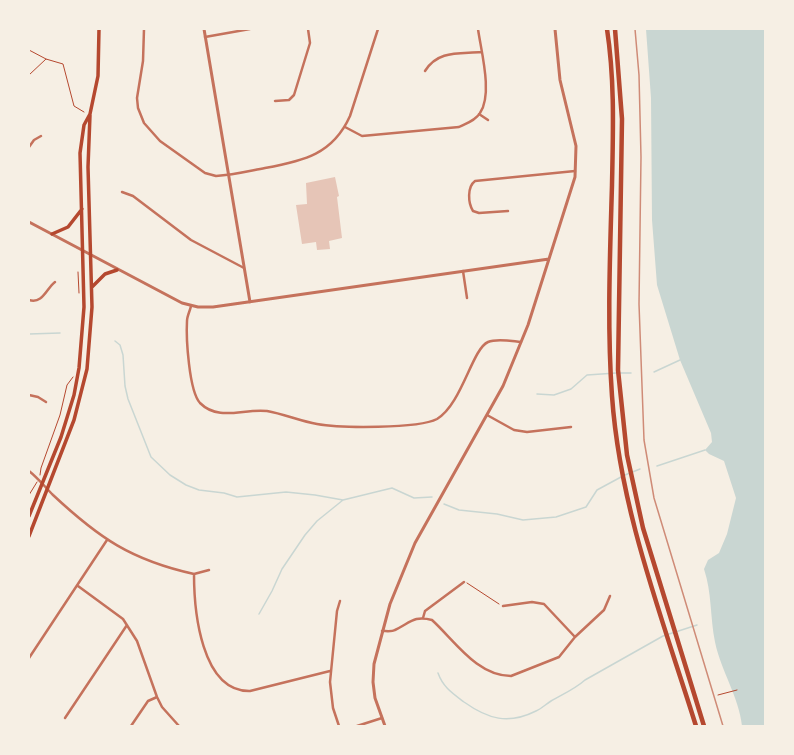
<!DOCTYPE html>
<style>
body{margin:0}
#map{position:relative;width:794px;height:755px;overflow:hidden;background:#f6efe4;font-family:Helvetica,sans-serif}
canvas{display:block}
.frame{position:absolute;inset:0;border:30px solid #f6efe4;pointer-events:none}
</style>
<div id="map">
<canvas width="794" height="755"></canvas>
<div class="frame"></div>
</div>
<script>
const context = document.querySelector('canvas').getContext('2d');
context.lineJoin = 'round';
function paint(path, color) {
  context.fillStyle = color;
  context.fill(path, 'evenodd');
}
function strokePath(path, color, width, dash) {
  context.strokeStyle = color;
  context.lineWidth = width;
  context.lineCap = dash ? 'butt' : 'round';
  context.setLineDash(dash || []);
  context.stroke(path);
}
paint(new Path2D(`
 M 646,29 L 765,29 L 765,726 L 742,726 C 739,697 721,671 715,642 C 710,617 712,593 704,569 L 708,560 L 719,553 L 727,534 L 736,498 L 724,461 L 709,454 L 705,450 L 712,442 L 711,433 L 680,360 L 657,285 L 652,220 L 651,98 Z`), '#c9d6d2');
strokePath(new Path2D(`
 M 29,334 L 60,333
 M 115,341 L 120,345 L 123,355 L 125,386 L 128,399 L 151,457 L 170,475 L 186,485 L 199,490 L 224,493 L 237,497 L 286,492 L 315,495 L 343,500 L 392,488 L 414,498 L 432,497
 M 654,372 L 680,360
 M 620,373 L 631,373
 M 537,394 L 554,395 L 571,389 L 587,375 L 616,373
 M 657,466 L 705,450
 M 625,475 L 640,469
 M 444,504 L 459,510 L 497,514 L 523,520 L 556,517 L 586,507 L 597,490 L 621,477
 M 259,614 L 272,591 L 282,569 L 305,535 L 317,521 L 343,500
 M 438,673 C 443,687 452,693 464,702 C 488,719 508,725 536,711 C 541,709 546,704 551,701 C 563,694 575,689 585,680 L 663,636 L 697,625`), '#c9d6d2', 1.5);
paint(new Path2D(`
 M 335,177 L 339,196 L 337,197 L 342,238 L 329,241 L 330,249 L 317,250 L 316,242 L 302,244 L 296,205 L 307,204 L 306,183 Z`), '#e6c5b7');
strokePath(new Path2D(`
 M 29,50 L 46,59
 M 29,75 L 46,59 L 63,64 L 74,106 L 84,112
 M 78,272 L 79,293
 M 40,475 L 41,468 L 60,415 L 67,385 L 73,377
 M 29,495 L 37,482
 M 467,583 L 499,604
 M 718,695 L 737,690`), '#b5482f', 1);
strokePath(new Path2D(`
 M 144,29 L 143,61 L 137,98 L 138,108 L 144,123 L 160,141 L 205,173 L 216,176 C 233,175 249,171 265,168 C 304,161 333,154 350,116 L 378,29
 M 205,37 L 250,29
 M 425,71 C 438,50 459,54 481,52
 M 275,101 L 289,100 L 294,95 L 310,43 L 308,29
 M 479,114 L 488,120
 M 345,127 L 362,136 L 459,127 C 467,123 476,120 480,113 C 493,94 481,51 478,29
 M 29,147 L 34,140 L 41,136
 M 122,192 L 133,196 L 191,240 L 244,268
 M 508,211 L 479,213 L 473,211 C 468,203 467,187 475,181 L 575,171
 M 463,271 L 467,298
 M 29,300 C 43,304 46,289 55,282
 M 191,306 C 190,311 187,316 187,321 C 186,338 189,391 200,403 C 219,422 244,408 267,411 C 284,414 300,421 317,424 C 339,428 418,429 437,419 C 462,404 472,349 488,342 C 497,338 511,341 521,342
 M 29,395 L 38,397 L 46,402
 M 487,415 L 514,430 L 527,432 L 571,427
 M 29,471 C 38,478 45,487 53,495 C 99,538 131,560 194,574 C 194,610 201,692 250,691 L 330,671
 M 194,574 L 209,570
 M 78,586 L 123,619 L 137,641 L 157,697 L 162,707 L 179,726
 M 503,606 L 532,602 L 544,604 L 575,637
 M 423,618 L 425,611 L 464,582
 M 382,631 C 386,631 392,632 395,630 C 410,623 414,615 432,620 C 455,641 477,676 511,676 L 559,657 L 575,637 L 604,610 L 610,596
 M 29,658 L 107,540
 M 65,718 L 127,625
 M 131,726 L 148,701 L 157,697
 M 339,726 L 333,708 L 330,682 L 337,611 L 340,601
 M 357,726 L 382,718`), '#c5725c', 2.5);
strokePath(new Path2D(`
 M 204,29 L 250,302
 M 29,222 L 182,303 L 198,307 L 213,307 L 549,259
 M 385,726 L 375,698 L 373,682 L 374,664 L 390,604 L 415,543 L 503,386 L 528,325 L 575,177 L 576,146 L 560,80 L 555,29`), '#c5725c', 3);
strokePath(new Path2D(`
 M 52,234 L 68,227 L 82,209
 M 92,287 L 105,274 L 117,270
 M 29,516 L 61,437 L 74,395 L 79,368 L 84,307 L 80,153 L 84,125 L 90,114 L 98,76 L 99,29
 M 29,536 L 74,420 L 87,369 L 92,307 L 88,167 L 90,115`), '#b5482f', 3.5);
strokePath(new Path2D(`
 M 607,29 C 615,81 613,133 612,185 C 610,255 607,326 612,396 C 620,510 662,617 696,726
 M 615,29 L 622,119 L 618,370 L 627,455 L 643,528 L 704,726`), '#b5482f', 4.5);
strokePath(new Path2D(`
 M 635,29 L 639,75 L 641,157 L 639,304 L 644,440 L 654,498 L 723,726`), '#cf8b77', 1.5);
</script>
